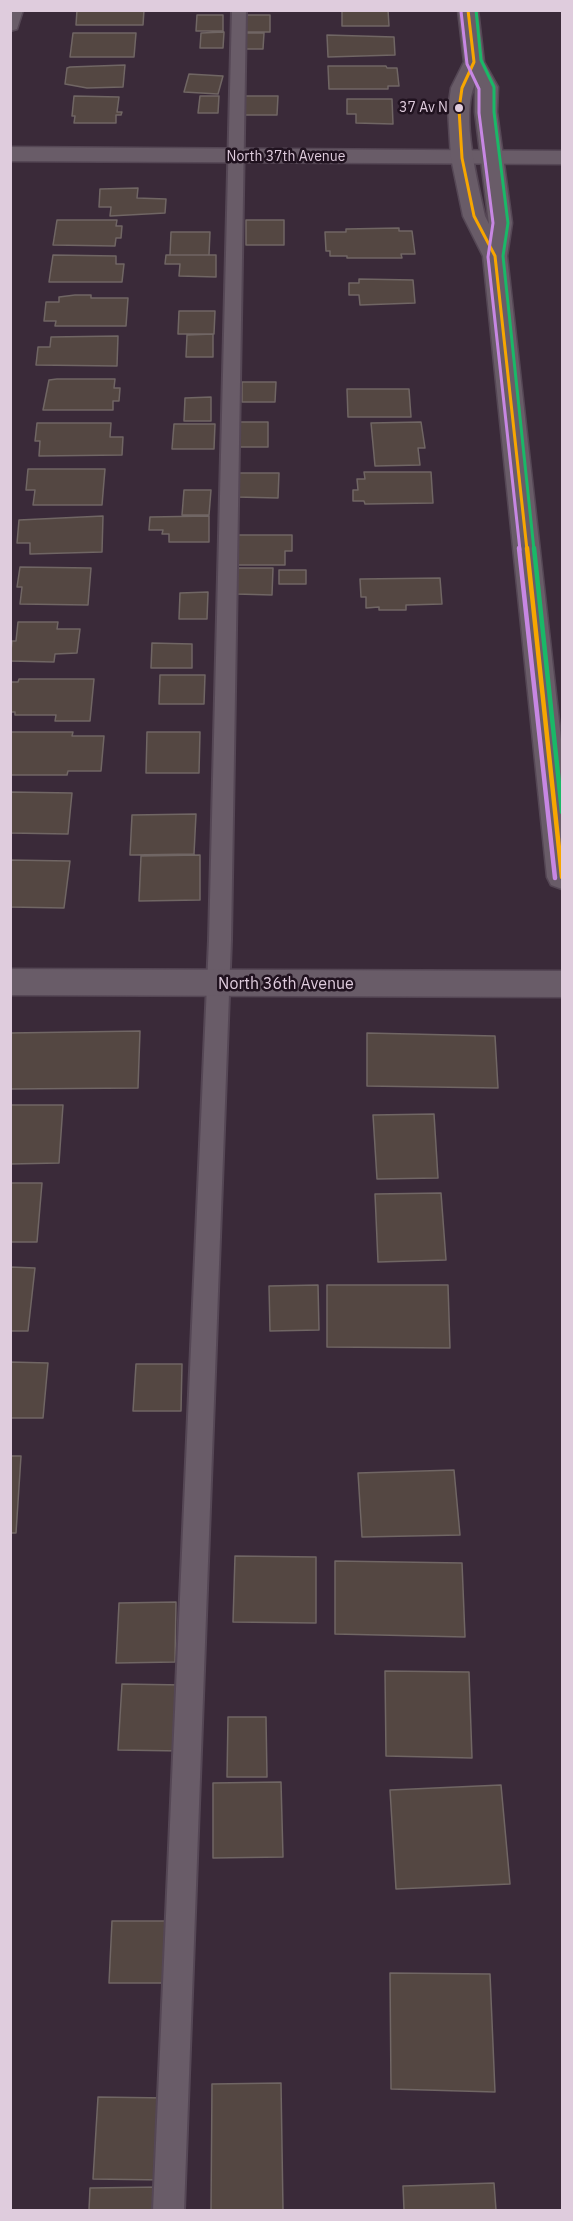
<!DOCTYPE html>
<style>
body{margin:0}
#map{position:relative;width:573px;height:2221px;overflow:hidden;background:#3a2a39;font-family:"IBM Plex Sans",sans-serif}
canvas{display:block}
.frame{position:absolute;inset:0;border:12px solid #dfccdd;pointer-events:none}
</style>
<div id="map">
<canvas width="573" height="2221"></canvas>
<div class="frame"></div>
</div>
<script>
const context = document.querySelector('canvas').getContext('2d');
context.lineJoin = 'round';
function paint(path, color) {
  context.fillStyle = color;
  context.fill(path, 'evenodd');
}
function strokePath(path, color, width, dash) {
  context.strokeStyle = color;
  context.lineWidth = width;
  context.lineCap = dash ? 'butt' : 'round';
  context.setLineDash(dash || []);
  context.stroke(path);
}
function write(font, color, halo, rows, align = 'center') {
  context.font = font + ' "IBM Plex Sans",sans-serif';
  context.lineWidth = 5;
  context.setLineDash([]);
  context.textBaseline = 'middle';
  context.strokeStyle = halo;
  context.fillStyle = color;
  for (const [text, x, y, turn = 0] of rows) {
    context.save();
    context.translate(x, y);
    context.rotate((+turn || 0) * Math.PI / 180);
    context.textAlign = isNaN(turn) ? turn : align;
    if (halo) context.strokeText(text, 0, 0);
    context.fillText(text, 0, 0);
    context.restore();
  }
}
const building = new Path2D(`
 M 77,10 L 144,10 L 143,25 L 76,25 Z
 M 342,10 L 388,10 L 389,26 L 342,26 Z
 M 197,15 L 223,15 L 223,31 L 196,31 Z
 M 245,15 L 270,15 L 270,32 L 245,32 Z
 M 224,32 L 223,48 L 200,48 L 201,33 Z
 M 73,33 L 136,33 L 134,57 L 70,57 Z
 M 243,33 L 264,33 L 263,49 L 243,49 Z
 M 327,35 L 394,37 L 395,55 L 328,57 Z
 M 125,65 L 123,87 L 87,88 L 65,84 L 67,68 L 70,67 Z
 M 328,66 L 386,66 L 387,68 L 397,68 L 399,86 L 388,86 L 388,89 L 329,89 Z
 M 189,74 L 223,76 L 218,94 L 184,92 Z
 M 74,96 L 119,97 L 117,112 L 122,112 L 121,115 L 116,115 L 116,123 L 74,123 L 75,116 L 72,116 Z
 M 200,96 L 219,96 L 218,113 L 198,113 Z
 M 245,96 L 278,96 L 277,115 L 244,115 Z
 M 347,99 L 392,99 L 393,124 L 356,123 L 356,114 L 347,114 Z
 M 138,188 L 137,198 L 166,199 L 165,213 L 110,216 L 111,207 L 99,207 L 100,189 Z
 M 57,220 L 117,220 L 116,226 L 122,226 L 121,238 L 116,238 L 115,246 L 53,245 Z
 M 246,220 L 284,220 L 284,245 L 246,245 Z
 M 399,228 L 399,231 L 412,231 L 415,254 L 401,254 L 402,258 L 347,258 L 347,256 L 330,256 L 330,251 L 326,251 L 325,232 L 346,232 L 346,229 Z
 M 171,232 L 210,232 L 209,255 L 170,255 Z
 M 53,255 L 116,256 L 116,264 L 124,264 L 122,282 L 49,282 Z
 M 166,255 L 216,255 L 216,277 L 179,276 L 180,264 L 165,264 Z
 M 359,279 L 413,280 L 415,303 L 360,305 L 359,295 L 349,295 L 349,283 L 359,283 Z
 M 75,295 L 91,295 L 91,298 L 128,298 L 126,326 L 55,326 L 56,321 L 44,321 L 46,302 L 59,302 L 59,297 Z
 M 179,311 L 215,311 L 214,334 L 178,334 Z
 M 213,334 L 213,357 L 186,357 L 187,335 Z
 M 118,336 L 117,366 L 36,365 L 38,347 L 50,347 L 51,337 Z
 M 57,379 L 115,379 L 114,388 L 120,388 L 119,401 L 113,401 L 113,410 L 43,410 L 49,380 Z
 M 242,382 L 276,382 L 275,402 L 242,402 Z
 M 347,389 L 409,389 L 411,417 L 348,417 Z
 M 211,397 L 211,421 L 184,421 L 185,398 Z
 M 238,422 L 268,422 L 268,447 L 237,447 Z
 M 421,422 L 425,448 L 418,448 L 420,465 L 375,466 L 371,423 Z
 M 37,423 L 111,423 L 110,437 L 123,437 L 122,455 L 39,456 L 40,441 L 35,441 Z
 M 174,424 L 215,424 L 214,449 L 172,449 Z
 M 28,469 L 105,469 L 102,505 L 33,505 L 35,490 L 26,490 Z
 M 364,472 L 431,472 L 433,503 L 365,504 L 364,501 L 353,501 L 353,490 L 358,490 L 357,479 L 365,479 Z
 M 237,473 L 279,473 L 278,498 L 236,497 Z
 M 184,490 L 211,490 L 209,515 L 182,515 Z
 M 103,516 L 102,552 L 30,554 L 30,543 L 17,543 L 19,520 Z
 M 209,516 L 209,542 L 169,542 L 169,534 L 162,534 L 163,530 L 149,530 L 150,517 Z
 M 237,535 L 292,535 L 292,551 L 285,551 L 285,565 L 237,565 Z
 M 20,567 L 91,568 L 88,605 L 20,604 L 22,587 L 17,587 Z
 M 237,568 L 273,568 L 272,595 L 236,594 Z
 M 279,570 L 306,570 L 306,584 L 279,584 Z
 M 440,578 L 442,604 L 406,605 L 406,610 L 379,610 L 379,607 L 366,608 L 366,597 L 361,597 L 360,579 Z
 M 208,592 L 207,619 L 179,619 L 180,593 Z
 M 18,622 L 58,622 L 57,629 L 80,629 L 77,653 L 55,654 L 54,662 L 10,661 L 12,641 L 16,641 Z
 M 152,643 L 192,644 L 192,668 L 151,668 Z
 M 160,675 L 205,675 L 204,704 L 159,704 Z
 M 19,679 L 94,679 L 90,721 L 55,721 L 56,715 L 15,715 L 15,712 L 10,712 L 10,682 L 18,682 Z
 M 10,732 L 73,732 L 72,736 L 104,736 L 101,771 L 68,771 L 67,775 L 10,775 Z
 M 147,732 L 200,732 L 199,773 L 146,773 Z
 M 10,792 L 72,793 L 68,834 L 10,833 Z
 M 196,814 L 194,854 L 130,855 L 132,815 Z
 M 200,855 L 200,900 L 139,901 L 141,856 Z
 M 10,860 L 70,861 L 64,908 L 10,907 Z
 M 140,1031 L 138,1088 L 10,1089 L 10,1033 Z
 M 367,1033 L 495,1036 L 498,1088 L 367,1086 Z
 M 10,1105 L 63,1105 L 59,1163 L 10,1164 Z
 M 434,1114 L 438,1178 L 377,1179 L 373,1115 Z
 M 10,1183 L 42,1183 L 37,1242 L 10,1242 Z
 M 441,1193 L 446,1260 L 378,1262 L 375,1194 Z
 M 10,1267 L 35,1268 L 28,1331 L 10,1331 Z
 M 318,1285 L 319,1330 L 270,1331 L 269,1286 Z
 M 327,1285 L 448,1285 L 450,1348 L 327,1347 Z
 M 10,1362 L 48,1363 L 43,1418 L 10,1418 Z
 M 136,1364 L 182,1364 L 181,1411 L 133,1411 Z
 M 10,1456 L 21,1456 L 16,1533 L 10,1533 Z
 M 454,1470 L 460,1535 L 362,1537 L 358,1473 Z
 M 235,1556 L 316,1557 L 316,1623 L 233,1622 Z
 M 335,1561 L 462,1563 L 465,1637 L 335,1634 Z
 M 176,1602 L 175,1662 L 116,1663 L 119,1603 Z
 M 385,1671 L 469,1672 L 472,1758 L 386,1756 Z
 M 122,1684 L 184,1685 L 182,1751 L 118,1750 Z
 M 228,1717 L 266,1717 L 267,1777 L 227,1777 Z
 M 281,1782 L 283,1857 L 213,1858 L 213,1783 Z
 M 501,1785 L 510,1884 L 396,1889 L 390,1790 Z
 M 112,1921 L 172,1921 L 169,1983 L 109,1983 Z
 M 390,1973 L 490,1974 L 495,2092 L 391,2089 Z
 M 281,2083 L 283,2210 L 211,2210 L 212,2084 Z
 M 98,2097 L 167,2098 L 164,2180 L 93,2179 Z
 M 494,2183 L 496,2210 L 404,2210 L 403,2186 Z
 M 160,2187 L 160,2210 L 89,2210 L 90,2188 Z`);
paint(building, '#544742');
strokePath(building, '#706664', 1.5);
const service = new Path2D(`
 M 232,10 L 246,10 L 231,940 L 184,2210 L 153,2210 L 209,940 Z`);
const minor = new Path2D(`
 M 10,10 L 23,10 L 17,29 L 10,31 Z
 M 10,147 L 562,151 L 562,164 L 10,161 Z
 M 10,969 L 562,971 L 562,997 L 10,995 Z`);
const tertiary = new Path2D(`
 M 458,10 L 478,10 L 484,62 L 498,87 L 497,112 L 512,223 L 507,256 L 562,748 L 562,889 L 551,885 L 547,877 L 483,256 L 463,216 L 451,158 L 448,109 L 451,88 L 464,62 ZM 475,84 L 475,112 L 489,224 L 485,216 C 478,183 460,115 475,84 Z`);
strokePath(service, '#554755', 4);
strokePath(minor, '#554755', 3);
strokePath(tertiary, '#554755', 3);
paint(service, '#695c68');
paint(minor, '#695c68');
paint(tertiary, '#695c68');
strokePath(new Path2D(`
 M 468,10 L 474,62 L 462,88 L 459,109 L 462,158 L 474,216 L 495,256 L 527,550`), '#f7a600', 3);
strokePath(new Path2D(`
 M 527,548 L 562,877`), '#f7a600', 4.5);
strokePath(new Path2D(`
 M 461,11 L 467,64 L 479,89 L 479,113 L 493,223 L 488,257 L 520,550`), '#c787e3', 3);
strokePath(new Path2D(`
 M 519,548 L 555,878`), '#c787e3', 4.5);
strokePath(new Path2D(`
 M 476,10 L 481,60 L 494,87 L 494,112 L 508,223 L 503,256 L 534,550`), '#1ab867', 3);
strokePath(new Path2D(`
 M 534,548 L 562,812`), '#1ab867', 4.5);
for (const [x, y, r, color] of [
 [459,108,5,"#dfccdd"]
]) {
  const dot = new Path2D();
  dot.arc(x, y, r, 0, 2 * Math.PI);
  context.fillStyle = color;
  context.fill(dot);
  strokePath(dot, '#20121f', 2);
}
write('14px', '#dfccdd', '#20121f', [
 ["37 Av N",448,108]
], 'right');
write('14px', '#dfccdd', '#20121f', [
 ["North 37th Avenue",286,157]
]);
write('16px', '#dfccdd', '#20121f', [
 ["North 36th Avenue",286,984]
]);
</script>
